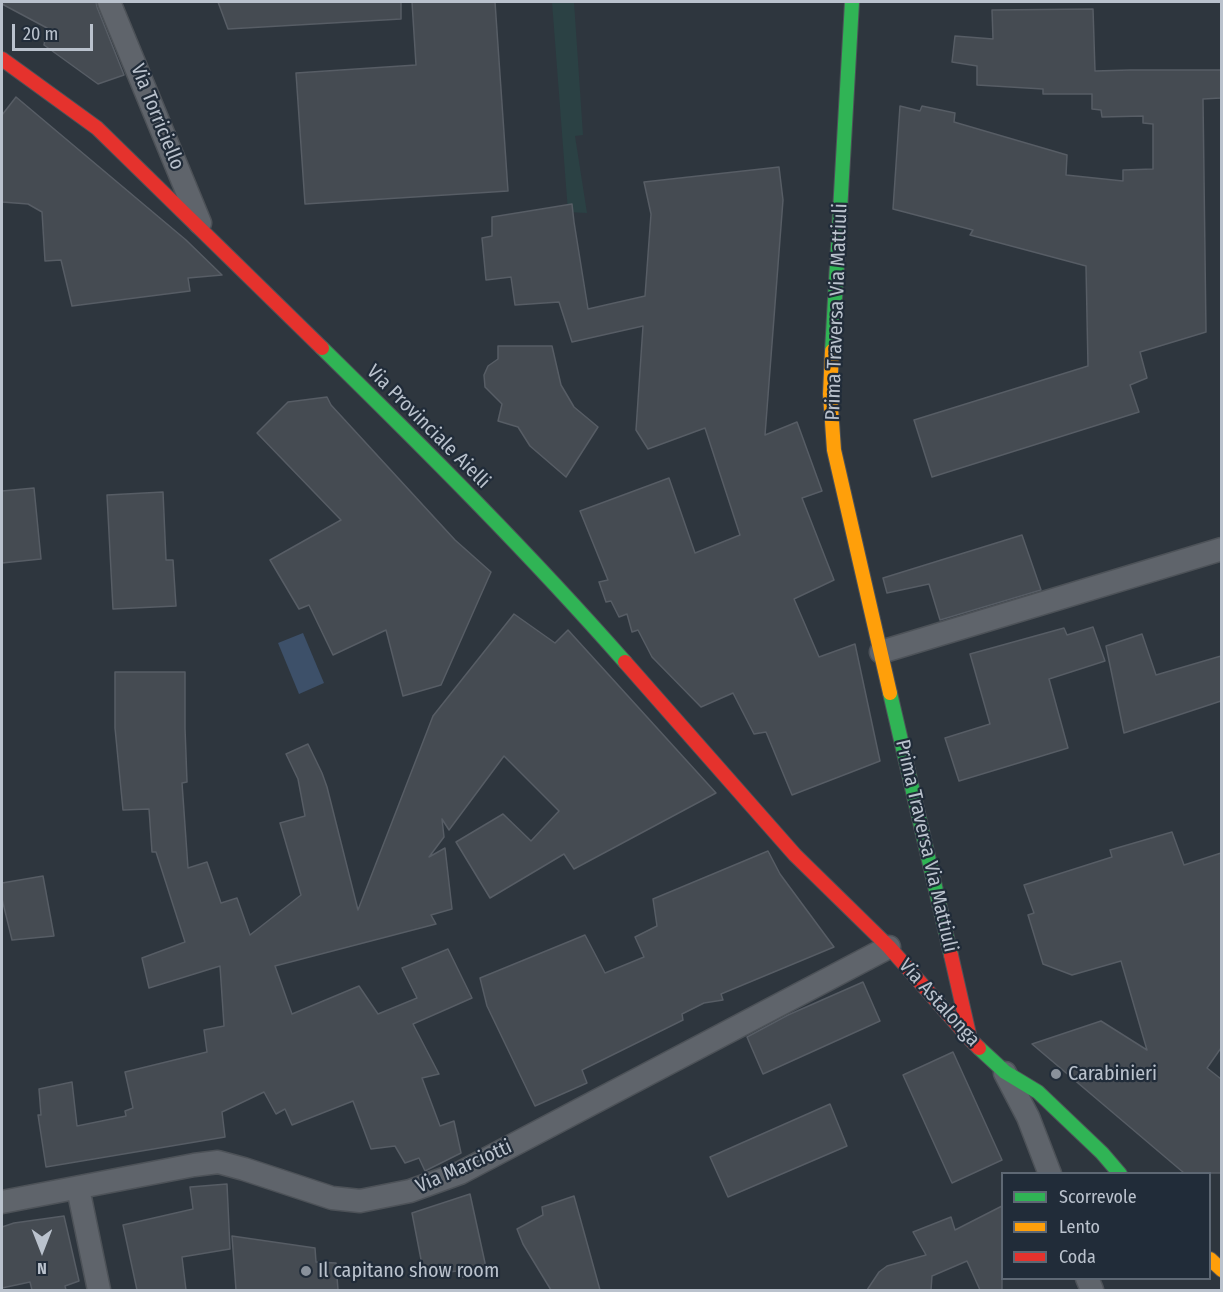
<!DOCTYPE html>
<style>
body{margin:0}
#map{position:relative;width:1223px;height:1292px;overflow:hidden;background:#2e363e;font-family:"Fira Sans Condensed",sans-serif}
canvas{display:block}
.frame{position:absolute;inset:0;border:3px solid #bac2cd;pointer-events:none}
.legend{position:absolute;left:1001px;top:1172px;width:210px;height:108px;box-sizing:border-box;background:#212c39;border:2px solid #5e6874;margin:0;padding:8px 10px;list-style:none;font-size:18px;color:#bac2cd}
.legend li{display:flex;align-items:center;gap:12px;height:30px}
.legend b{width:30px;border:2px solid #5e6874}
.north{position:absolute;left:12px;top:1220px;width:60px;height:60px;-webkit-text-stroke:4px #212c39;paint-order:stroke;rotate:180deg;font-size:16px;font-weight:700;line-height:24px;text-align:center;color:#bac2cd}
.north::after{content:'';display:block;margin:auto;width:21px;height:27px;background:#bac2cd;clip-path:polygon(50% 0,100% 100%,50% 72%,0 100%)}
.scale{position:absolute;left:12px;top:24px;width:81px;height:27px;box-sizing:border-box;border:3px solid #bac2cd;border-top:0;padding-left:8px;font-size:18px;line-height:21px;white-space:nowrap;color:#bac2cd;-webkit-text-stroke:4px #212c39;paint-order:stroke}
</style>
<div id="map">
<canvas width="1223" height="1292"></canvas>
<div class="frame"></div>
<ul class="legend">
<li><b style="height:8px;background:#30b455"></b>Scorrevole</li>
<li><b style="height:8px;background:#ff9f0a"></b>Lento</li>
<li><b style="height:8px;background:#e5322d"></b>Coda</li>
</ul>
<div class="north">N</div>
<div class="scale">20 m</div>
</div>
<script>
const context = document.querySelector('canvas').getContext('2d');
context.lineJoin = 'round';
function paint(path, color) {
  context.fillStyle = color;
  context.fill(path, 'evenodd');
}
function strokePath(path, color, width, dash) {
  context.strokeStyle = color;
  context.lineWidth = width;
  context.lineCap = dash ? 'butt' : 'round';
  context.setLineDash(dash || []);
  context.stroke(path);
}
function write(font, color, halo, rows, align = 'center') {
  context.font = font + ' "Fira Sans Condensed",sans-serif';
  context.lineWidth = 4.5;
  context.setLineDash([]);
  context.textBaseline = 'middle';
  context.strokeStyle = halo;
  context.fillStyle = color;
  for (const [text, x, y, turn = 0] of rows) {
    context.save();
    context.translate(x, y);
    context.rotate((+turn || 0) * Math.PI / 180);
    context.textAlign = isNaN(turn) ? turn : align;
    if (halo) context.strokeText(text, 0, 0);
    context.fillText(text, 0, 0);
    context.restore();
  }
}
paint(new Path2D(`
 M 552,2 L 574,2 L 583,135 L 575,136 L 587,213 L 568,212 Z`), '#2b4144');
paint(new Path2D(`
 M 303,633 L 324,683 L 299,694 L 278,643 Z`), '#3d5069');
const building = new Path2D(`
 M 2,2 L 96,2 L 97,7 L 124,75 L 98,84 L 44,45 L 47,28 L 2,4 Z
 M 218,2 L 401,2 L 401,19 L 228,29 Z
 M 412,2 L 495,2 L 508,191 L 305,204 L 296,73 L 416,65 Z
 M 1093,9 L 1095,71 L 1130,70 L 1221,70 L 1221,98 L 1203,99 L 1206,332 L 1140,352 L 1147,378 L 1130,385 L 1139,412 L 932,477 L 914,420 L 1088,366 L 1086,266 L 970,235 L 973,230 L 893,209 L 900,106 L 920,111 L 922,106 L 955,113 L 954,122 L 1067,155 L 1066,175 L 1123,181 L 1123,170 L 1153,169 L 1153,124 L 1143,123 L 1143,116 L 1102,117 L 1101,110 L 1092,109 L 1092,94 L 1043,94 L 1043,89 L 977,85 L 977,66 L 952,62 L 955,36 L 993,39 L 992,10 Z
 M 16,97 L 186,240 L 222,275 L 188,278 L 190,291 L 72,306 L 61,260 L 45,261 L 42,212 L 28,204 L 2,202 L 2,115 Z
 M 779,167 L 783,200 L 765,435 L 797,422 L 822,491 L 802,498 L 834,580 L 794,599 L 819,657 L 855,644 L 880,761 L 792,795 L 766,732 L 754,734 L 733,693 L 701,707 L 652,657 L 638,630 L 632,632 L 627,614 L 619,617 L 611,601 L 606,602 L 599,582 L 608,580 L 580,511 L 669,478 L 695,553 L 740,535 L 705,428 L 648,449 L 636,430 L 643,326 L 572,342 L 559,302 L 515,305 L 511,277 L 486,280 L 482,238 L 492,236 L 492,217 L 572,204 L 574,222 L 588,309 L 645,296 L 651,214 L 644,182 Z
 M 498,346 L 552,346 L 561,385 L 574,407 L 598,427 L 566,477 L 530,446 L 518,427 L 498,421 L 502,404 L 485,387 L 484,375 L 488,366 L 498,359 Z
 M 327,397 L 331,405 L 455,540 L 491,572 L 441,685 L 403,696 L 386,630 L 333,655 L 309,605 L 299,609 L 270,560 L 341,520 L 257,433 L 288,402 Z
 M 34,488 L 41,559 L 2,563 L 2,491 Z
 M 163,492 L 166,560 L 173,560 L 176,606 L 113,609 L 107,495 Z
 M 1022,535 L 1041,590 L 940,620 L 929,584 L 887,593 L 883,578 Z
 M 514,614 L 555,643 L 568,630 L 716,793 L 574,869 L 564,854 L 490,898 L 456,842 L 503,814 L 531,841 L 559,811 L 504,756 L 449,830 L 442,819 L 444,837 L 429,857 L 445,848 L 452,909 L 431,915 L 436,924 L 275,966 L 292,1014 L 359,986 L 378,1014 L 417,998 L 402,968 L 448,949 L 472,998 L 413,1024 L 439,1074 L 422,1078 L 440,1126 L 454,1121 L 461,1153 L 425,1171 L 419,1158 L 405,1163 L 395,1146 L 371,1149 L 353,1101 L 292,1125 L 285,1109 L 276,1114 L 264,1092 L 222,1112 L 225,1137 L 46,1167 L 38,1115 L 41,1115 L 39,1089 L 72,1082 L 77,1126 L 126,1116 L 125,1111 L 133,1108 L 125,1072 L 207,1052 L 204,1030 L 224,1026 L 220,966 L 149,988 L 142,958 L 185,942 L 156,852 L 152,852 L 149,809 L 123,810 L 115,728 L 115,672 L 185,672 L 185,728 L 187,782 L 182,783 L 188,868 L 207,862 L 221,903 L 237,898 L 250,935 L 301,895 L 280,823 L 305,816 L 298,779 L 286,754 L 308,744 L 322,773 L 327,787 L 358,910 L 433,716 Z
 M 1093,627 L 1105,661 L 1049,679 L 1068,748 L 959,781 L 945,738 L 990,724 L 970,654 L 1064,628 L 1067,635 Z
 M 1142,634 L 1156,675 L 1221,656 L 1221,701 L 1124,733 L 1106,646 Z
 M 1172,832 L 1184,865 L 1221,853 L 1221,1048 L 1207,1068 L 1221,1079 L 1221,1173 L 1184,1173 L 1032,1044 L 1101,1021 L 1147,1050 L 1121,961 L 1072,975 L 1043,964 L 1028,915 L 1034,913 L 1024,885 L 1112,857 L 1110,850 Z
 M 768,851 L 780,874 L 834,947 L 721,994 L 723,1000 L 704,1003 L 682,1014 L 683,1020 L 582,1070 L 587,1083 L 535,1106 L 487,1006 L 480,978 L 585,935 L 605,973 L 644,957 L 635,937 L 657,926 L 653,899 Z
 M 43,876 L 54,936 L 12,940 L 2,899 L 2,883 Z
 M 863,982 L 880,1021 L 763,1074 L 747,1037 L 788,1015 Z
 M 953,1052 L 1002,1160 L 952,1183 L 903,1075 Z
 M 830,1104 L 847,1146 L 728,1197 L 710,1157 Z
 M 227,1184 L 230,1249 L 182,1257 L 186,1290 L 137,1290 L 123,1225 L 193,1209 L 190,1187 Z
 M 470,1194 L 487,1272 L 458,1278 L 457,1271 L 424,1275 L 412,1213 Z
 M 574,1196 L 600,1290 L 551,1290 L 523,1244 L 517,1229 L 543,1215 L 542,1207 Z
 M 1002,1206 L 1002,1290 L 980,1290 L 967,1261 L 932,1276 L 931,1290 L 867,1290 L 879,1272 L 887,1266 L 926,1255 L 913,1232 L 951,1217 L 955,1230 Z
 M 64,1216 L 79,1281 L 65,1286 L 66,1290 L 32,1290 L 30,1282 L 2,1288 L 2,1227 L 14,1223 Z
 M 232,1236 L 315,1248 L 316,1262 L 336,1263 L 338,1290 L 236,1290 Z`);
paint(building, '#454b52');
strokePath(building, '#575d65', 1.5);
const street = new Path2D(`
 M 109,2 L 200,223
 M 881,652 L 1222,549
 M 1005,1073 L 1028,1117 L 1050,1174
 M 78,1188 L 99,1290
 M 2,1202 L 194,1165 L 218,1162 L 244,1169 L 332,1198 L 360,1201 L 410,1191 L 460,1173 L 889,947
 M 1087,1278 L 1092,1290`);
const fast = new Path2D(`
 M 322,348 C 426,450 529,553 625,662
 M 832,351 L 852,2
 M 890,693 L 951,955
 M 979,1048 L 1005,1072 L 1038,1092 L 1102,1153 L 1120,1174`);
const slow = new Path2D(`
 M 832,351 L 830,394 L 834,450 L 890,693
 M 1210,1259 L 1222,1270`);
const jam = new Path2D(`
 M 2,59 L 97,128 L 322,348
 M 625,662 L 795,855 L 889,947 L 970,1039 L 979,1048
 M 951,955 L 969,1034`);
strokePath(street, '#4d5258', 25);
strokePath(fast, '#4d5258', 16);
strokePath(slow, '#4d5258', 16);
strokePath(jam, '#4d5258', 16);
strokePath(street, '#5f646b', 22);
strokePath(fast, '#30b455', 14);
strokePath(slow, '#ff9f0a', 14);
strokePath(jam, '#e5322d', 14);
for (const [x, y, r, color] of [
 [1056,1074,6,"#89919b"],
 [306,1271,6,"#89919b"]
]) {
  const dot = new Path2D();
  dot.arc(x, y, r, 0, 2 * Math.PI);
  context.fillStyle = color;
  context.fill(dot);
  strokePath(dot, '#212c39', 2);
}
write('20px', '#bac2cd', '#212c39', [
 ["Via Torriciello",157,117,68],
 ["Prima Traversa Via Mattiuli",837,312,-88],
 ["Via Provinciale Aielli",428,427,45],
 ["Prima Traversa Via Mattiuli",926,846,77],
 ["Via Astalonga",939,1003,48],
 ["Via Marciotti",464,1167,-24]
]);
write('20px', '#bac2cd', '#212c39', [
 ["Carabinieri",1068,1074],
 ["Il capitano show room",318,1271]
], 'left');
</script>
